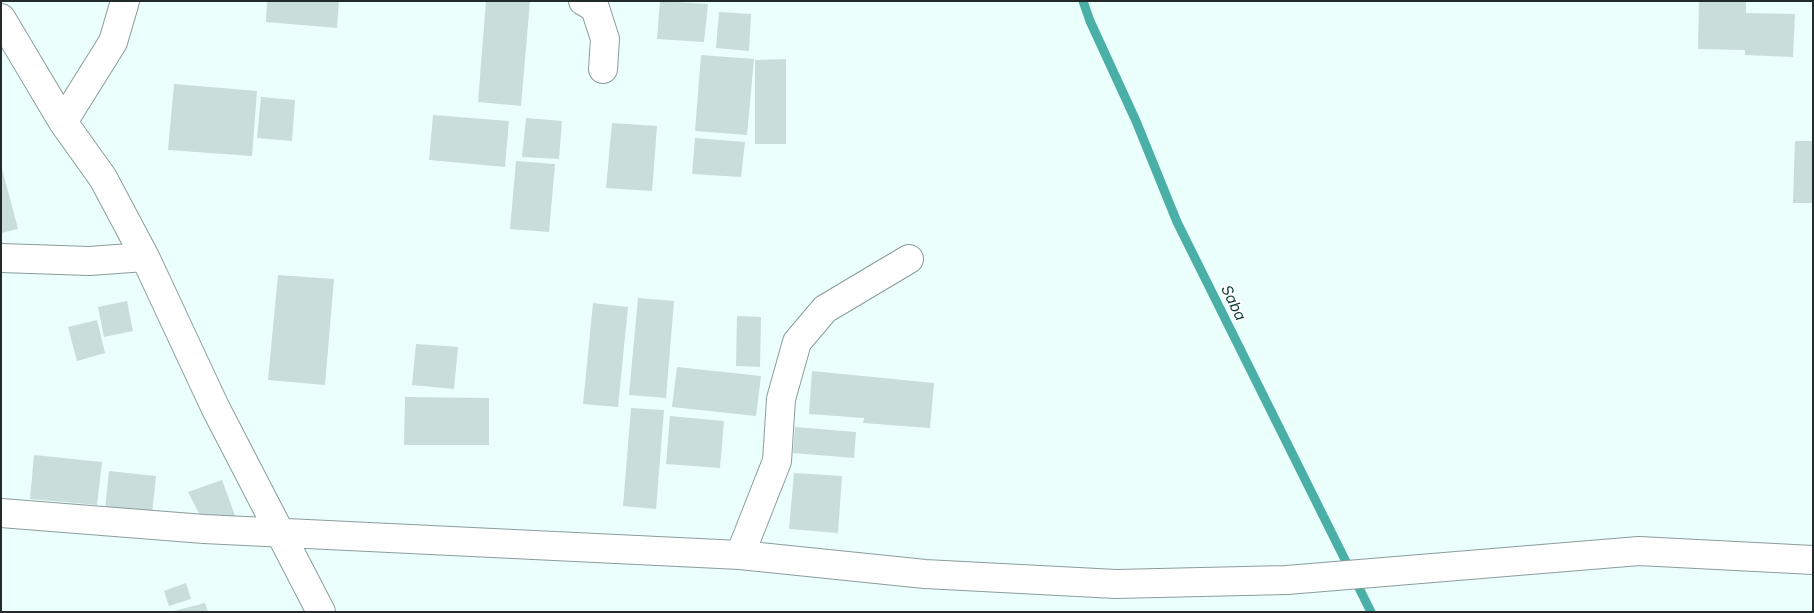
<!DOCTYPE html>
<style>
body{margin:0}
#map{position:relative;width:1814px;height:613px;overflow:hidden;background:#ebfffd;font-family:Inter,sans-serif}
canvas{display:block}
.frame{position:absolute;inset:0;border:2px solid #232b2a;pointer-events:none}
</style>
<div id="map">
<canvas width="1814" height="613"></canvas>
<div class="frame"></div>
</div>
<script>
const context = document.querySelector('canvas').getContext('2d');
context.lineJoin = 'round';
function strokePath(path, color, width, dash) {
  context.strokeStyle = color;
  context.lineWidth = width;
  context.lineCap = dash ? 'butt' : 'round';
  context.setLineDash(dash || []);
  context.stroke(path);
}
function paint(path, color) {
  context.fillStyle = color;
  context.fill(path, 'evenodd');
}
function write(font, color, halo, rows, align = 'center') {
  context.font = font + ' Inter,sans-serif';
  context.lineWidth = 4;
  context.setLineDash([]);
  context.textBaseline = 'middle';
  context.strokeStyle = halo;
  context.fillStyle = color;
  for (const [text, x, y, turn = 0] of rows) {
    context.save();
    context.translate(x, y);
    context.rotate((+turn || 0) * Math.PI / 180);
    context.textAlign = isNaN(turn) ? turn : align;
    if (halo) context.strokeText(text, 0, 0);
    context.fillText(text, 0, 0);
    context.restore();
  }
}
strokePath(new Path2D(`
 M 1083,1 L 1090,21 L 1136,121 L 1177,222 L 1371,612`), '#49afa7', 9);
paint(new Path2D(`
 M 267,1 L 339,1 L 337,28 L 266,22 Z
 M 486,1 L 530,1 L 521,106 L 478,102 Z
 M 660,1 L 708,4 L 704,42 L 657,39 Z
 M 1699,1 L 1746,1 L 1746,13 L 1795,14 L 1793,57 L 1745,55 L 1745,50 L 1698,49 Z
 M 719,12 L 751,14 L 749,51 L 716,48 Z
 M 701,55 L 754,59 L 747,135 L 695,131 Z
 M 786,59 L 786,144 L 755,144 L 755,60 Z
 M 174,84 L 257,91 L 252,156 L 168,150 Z
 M 261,97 L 295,100 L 292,141 L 257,138 Z
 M 433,115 L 509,121 L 505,167 L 429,160 Z
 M 526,118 L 562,121 L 559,159 L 522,157 Z
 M 612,123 L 657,126 L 652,191 L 606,188 Z
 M 695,138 L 745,142 L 741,177 L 692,174 Z
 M 1795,141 L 1813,141 L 1813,203 L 1793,203 Z
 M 516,161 L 555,164 L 549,232 L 510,229 Z
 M 1,165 L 18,229 L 1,233 Z
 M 278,275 L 334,279 L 325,385 L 268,380 Z
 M 638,298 L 674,301 L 666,398 L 629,395 Z
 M 127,301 L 133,331 L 104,337 L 98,307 Z
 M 593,303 L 628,307 L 618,407 L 583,404 Z
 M 737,316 L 761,317 L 760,367 L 736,366 Z
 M 97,320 L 105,353 L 77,361 L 68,327 Z
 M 416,344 L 458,347 L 454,389 L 412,385 Z
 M 677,367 L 761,376 L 756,416 L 672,407 Z
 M 812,371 L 934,383 L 930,428 L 863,423 L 864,418 L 809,414 Z
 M 405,397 L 489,398 L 489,445 L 404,445 Z
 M 631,408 L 664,410 L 656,509 L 623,506 Z
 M 670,416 L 724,421 L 720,468 L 666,464 Z
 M 795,427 L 856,432 L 854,458 L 793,453 Z
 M 34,455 L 102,462 L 97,505 L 30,499 Z
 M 109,471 L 156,476 L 152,514 L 105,509 Z
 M 794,473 L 842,476 L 838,533 L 789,529 Z
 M 222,480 L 237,521 L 203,521 L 188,492 Z
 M 186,583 L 191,599 L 169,606 L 164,591 Z
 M 205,603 L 208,612 L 174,612 L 174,611 Z`), '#c9dddb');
const minor = new Path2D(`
 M 583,1 L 595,8 L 605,39 L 603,69
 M 1,18 L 63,122 L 103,178 L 145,257 L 215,407 L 321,612
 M 63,122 L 113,42 L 125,1
 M 1,258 L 89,261 L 145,257
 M 1,513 L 204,529 L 740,555 L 925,574 L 1116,584 L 1287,580 L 1639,551 L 1813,560
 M 740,555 L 777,461 L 781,399 L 797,342 L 825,309 L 909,259`);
strokePath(minor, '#8a9d9b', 30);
strokePath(minor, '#fff', 28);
write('italic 15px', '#0d3d39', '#fff', [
 ["Saba",1233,303,64]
]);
</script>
